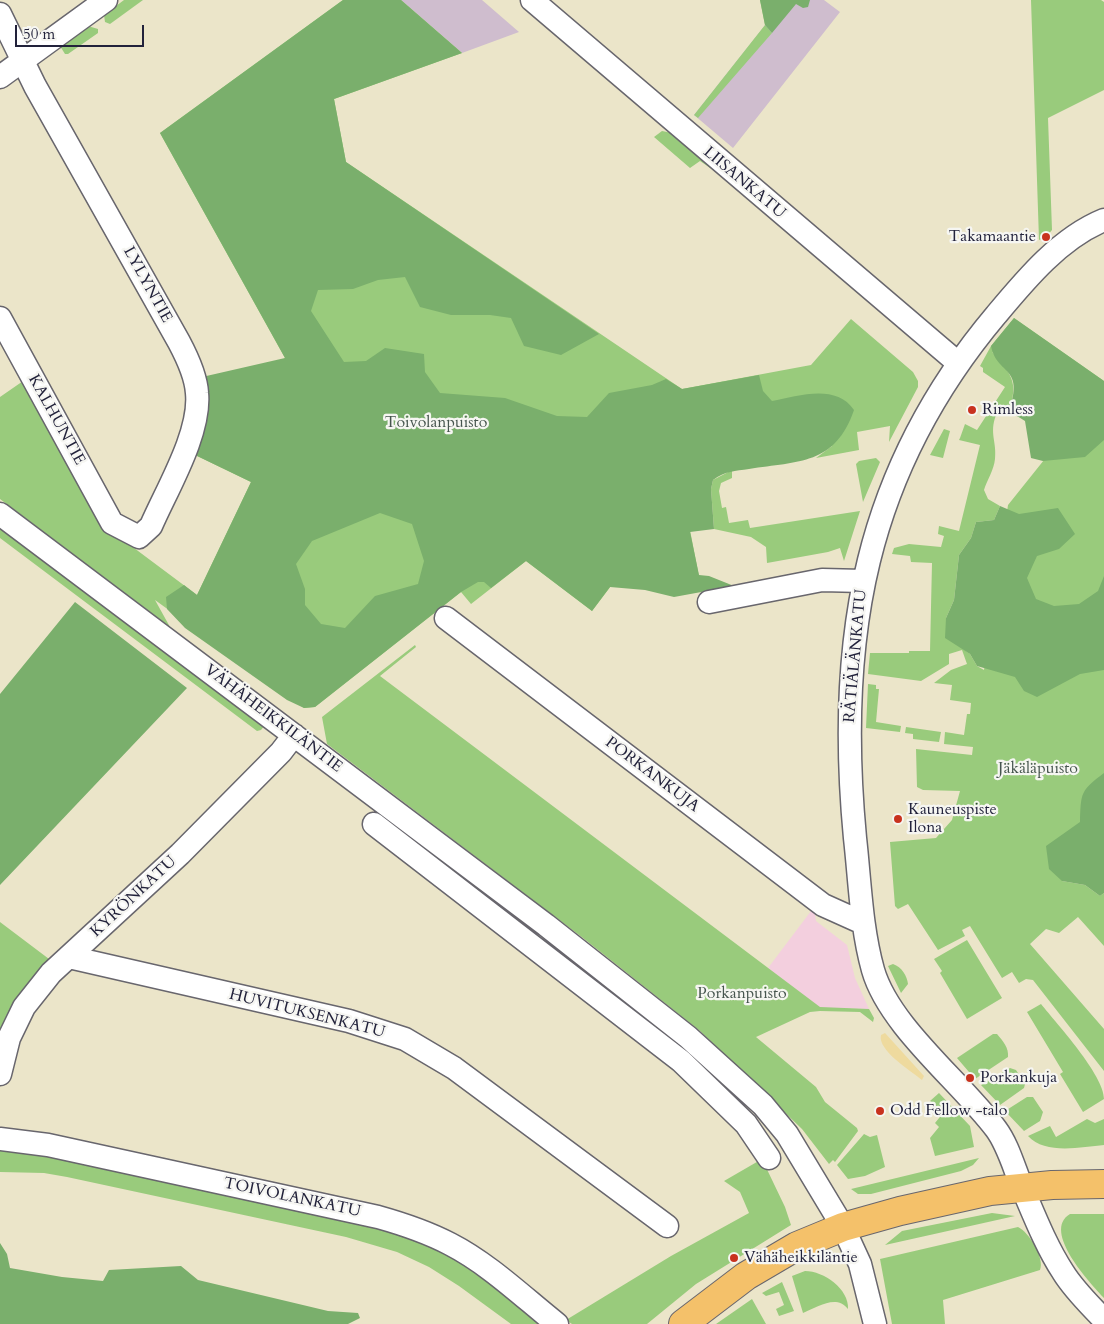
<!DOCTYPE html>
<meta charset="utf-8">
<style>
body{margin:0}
#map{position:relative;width:1104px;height:1324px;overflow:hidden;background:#ebe5c9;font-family:Cardo,serif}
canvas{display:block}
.scale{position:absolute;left:15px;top:25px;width:129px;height:22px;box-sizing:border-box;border:2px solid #22223b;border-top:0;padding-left:6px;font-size:15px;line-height:18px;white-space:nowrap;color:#22223b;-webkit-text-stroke:4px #f6f6f2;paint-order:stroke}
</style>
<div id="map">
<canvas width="1104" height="1324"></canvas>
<div class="scale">50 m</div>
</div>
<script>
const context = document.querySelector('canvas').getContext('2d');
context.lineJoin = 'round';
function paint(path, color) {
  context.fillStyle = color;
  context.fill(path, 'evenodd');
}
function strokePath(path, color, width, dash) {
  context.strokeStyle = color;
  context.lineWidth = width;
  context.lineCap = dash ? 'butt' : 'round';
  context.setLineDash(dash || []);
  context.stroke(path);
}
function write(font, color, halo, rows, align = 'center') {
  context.font = font + ' Cardo,serif';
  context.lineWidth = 4.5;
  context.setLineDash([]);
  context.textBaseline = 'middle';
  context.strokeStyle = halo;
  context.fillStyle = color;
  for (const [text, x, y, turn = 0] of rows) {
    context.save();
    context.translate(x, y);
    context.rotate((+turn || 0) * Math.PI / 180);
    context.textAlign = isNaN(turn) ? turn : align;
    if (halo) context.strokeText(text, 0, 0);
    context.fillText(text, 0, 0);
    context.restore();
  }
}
paint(new Path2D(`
 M 814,907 L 816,921 L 847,945 L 855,978 L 869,1009 L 820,1008 L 768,968 Z`), '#f3cfde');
paint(new Path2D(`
 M 401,0 L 482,0 L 519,32 L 462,53 Z
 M 785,0 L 824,0 L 840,12 L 733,148 L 694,115 Z`), '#cfbdce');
paint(new Path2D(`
 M 124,0 L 143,0 L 110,24 L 105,22 L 104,15 Z
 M 343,0 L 401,0 L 462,53 L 334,99 L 346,162 L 682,389 L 811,365 L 851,319 L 913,372 L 918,381 L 918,387 L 889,442 L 890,426 L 857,432 L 859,450 L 816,458 L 832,446 L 677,463 L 702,592 L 623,570 L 592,611 L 526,561 L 471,604 L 461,592 L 315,707 L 304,708 L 155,600 L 170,627 L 0,499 L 0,397 L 26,379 L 126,542 L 197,595 L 251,482 L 193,454 L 285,358 L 160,133 Z
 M 760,0 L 785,0 L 765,25 L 772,33 L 698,118 L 694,115 L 765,25 Z
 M 1031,0 L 1101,0 L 1104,2 L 1104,90 L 1048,118 L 1052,230 L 1046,237 L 1039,240 Z
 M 88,26 L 98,29 L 98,33 L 68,54 L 65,54 L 60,46 Z
 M 662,131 L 672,133 L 722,176 L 700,161 L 690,168 L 654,137 Z
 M 1014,318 L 1104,381 L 1104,852 L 1062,881 L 1085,885 L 1100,896 L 1104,893 L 1104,946 L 1078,917 L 1059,933 L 1046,929 L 1030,944 L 1104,1029 L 1104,1071 L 1033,980 L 1026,979 L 1019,983 L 1012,972 L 1002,978 L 970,926 L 962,930 L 965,936 L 938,950 L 908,904 L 898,909 L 895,906 L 890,842 L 936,838 L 952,820 L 960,791 L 923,790 L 917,787 L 916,749 L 972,755 L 973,747 L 944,744 L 945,732 L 964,735 L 967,714 L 970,714 L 971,703 L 950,700 L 952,685 L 934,683 L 951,670 L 967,664 L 962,650 L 949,654 L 949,664 L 921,681 L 868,674 L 870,653 L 909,653 L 909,651 L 930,651 L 932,563 L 911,562 L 910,556 L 892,554 L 894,548 L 909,544 L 941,547 L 944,536 L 938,534 L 939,526 L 959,531 L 980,445 L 959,440 L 960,438 L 965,424 L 977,430 L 1005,387 L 983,372 L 983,368 L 980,366 L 991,346 ZM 992,352 L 1080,415 L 1008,505 L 984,670 L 977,666 L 970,654 L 962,648 L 946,618 L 954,600 L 959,555 L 971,538 L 976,522 L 994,520 L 1000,506 L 988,499 L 984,490 C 987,480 994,470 995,459 C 997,441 989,434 996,415 L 1009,411 C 1019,381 1011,374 992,352 Z
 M 944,429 L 950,431 L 943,458 L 930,455 Z
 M 876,458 L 880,462 L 863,502 L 856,464 L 859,461 Z
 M 732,470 L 732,478 L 721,483 L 719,491 L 722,508 L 726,507 L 729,523 L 748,520 L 750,528 L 860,511 L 844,561 L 840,548 L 828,552 L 767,563 L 766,547 L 751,537 L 714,529 L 711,489 L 713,480 Z
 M 0,525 L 265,725 L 261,730 L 257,731 L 0,538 Z
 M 415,645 L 416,647 L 380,676 L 820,1007 L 869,1009 L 874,1018 L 873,1022 L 860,1012 L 820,1011 L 810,1012 L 756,1037 L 816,1087 L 825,1102 L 857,1128 L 858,1131 L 835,1162 L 833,1160 L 829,1164 L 802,1129 L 700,1031 L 583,938 L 327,744 L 322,717 Z
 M 868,684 L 876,685 L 876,689 L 879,689 L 876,722 L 901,726 L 900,732 L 866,728 Z
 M 906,727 L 941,732 L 939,742 L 913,739 L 913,734 L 905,733 Z
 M 0,922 L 53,962 L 0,1050 Z
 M 967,940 L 1002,998 L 967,1019 L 940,973 L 942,971 L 934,959 Z
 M 893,964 C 902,967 907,976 908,984 L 901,993 L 888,966 Z
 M 1041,1004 C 1057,1024 1104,1075 1104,1099 L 1083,1112 L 1060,1074 L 1063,1072 L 1027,1012 Z
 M 993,1034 L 997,1034 C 1003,1041 1009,1048 1008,1057 L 975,1079 L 957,1058 Z
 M 1010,1068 L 1016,1070 L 1025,1084 L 1024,1088 L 1000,1105 L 981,1085 Z
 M 939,1093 L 970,1126 L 974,1147 L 935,1156 L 930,1138 L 939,1127 L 935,1123 L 944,1112 L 930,1101 Z
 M 1027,1097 L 1033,1097 L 1043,1112 L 1040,1121 L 1024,1131 L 1005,1111 Z
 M 1087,1119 L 1095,1123 L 1104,1119 L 1104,1145 C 1081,1147 1045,1155 1028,1136 L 1050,1126 L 1056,1137 Z
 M 864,1134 L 870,1137 L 877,1135 L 885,1167 L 865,1176 L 848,1179 L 837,1165 Z
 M 0,1151 L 21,1151 L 351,1217 L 438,1249 L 471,1269 L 545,1324 L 511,1324 L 459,1286 L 429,1267 L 397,1252 L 346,1237 L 67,1177 L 44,1173 L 0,1172 Z
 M 979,1158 L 973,1165 L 961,1171 L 871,1194 L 858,1194 L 851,1189 Z
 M 762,1159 L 785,1207 L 791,1225 L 696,1284 L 647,1324 L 572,1324 L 566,1320 L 671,1256 L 749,1213 L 740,1192 L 724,1181 Z
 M 992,1213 L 1015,1216 L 885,1245 L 902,1231 Z
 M 1070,1214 L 1104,1214 L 1104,1298 C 1091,1284 1041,1231 1070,1214 Z
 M 1018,1227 C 1029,1232 1045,1258 1040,1270 L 943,1300 L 945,1324 L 892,1324 L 880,1259 Z
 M 805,1271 C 824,1271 849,1289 848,1309 C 836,1294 818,1307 803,1313 L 792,1276 Z
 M 782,1282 L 794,1311 L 779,1316 L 776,1309 L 784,1305 L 779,1292 L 766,1296 L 762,1293 Z
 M 752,1299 L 766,1324 L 716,1324 Z`), '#99cb7c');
paint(new Path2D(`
 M 343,0 L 401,0 L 462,53 L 334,99 L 346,162 L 599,334 L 561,355 L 524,346 L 511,318 L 490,315 L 451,315 L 420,307 L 405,277 L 378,280 L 353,289 L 318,290 L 311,311 L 344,362 L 366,361 L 385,348 L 424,354 L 425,372 L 440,393 L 505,398 L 557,416 L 587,417 L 609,393 L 652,385 L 666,379 L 682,389 L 759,375 L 763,391 L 772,401 C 798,396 836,383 854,410 C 835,465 799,461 749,469 C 735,471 725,471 713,480 L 711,489 L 714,529 L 690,532 L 699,575 L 709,576 L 734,586 L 674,597 L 645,590 L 610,587 L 592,611 L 526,561 L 491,588 L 484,582 L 478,582 L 461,592 L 315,707 L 304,708 L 287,700 L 185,628 L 167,609 L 166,597 L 184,585 L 197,595 L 251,482 L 193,454 L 202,377 L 285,358 L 160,133 ZM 380,513 L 412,524 L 424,561 L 418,584 L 375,596 L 345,628 L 321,624 L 305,605 L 305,589 L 296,564 L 312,541 Z
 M 760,0 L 810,0 L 808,7 L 803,8 L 796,4 L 772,33 L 765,25 Z
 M 1014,318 L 1104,381 L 1104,440 L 1085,457 L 1043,461 L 1031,458 L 1025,421 L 1009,411 C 1025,365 997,376 991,346 Z
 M 1000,506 L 1019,514 L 1058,508 L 1075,534 L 1059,549 L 1037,556 L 1027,578 L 1036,599 L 1054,606 L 1079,604 L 1098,591 L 1104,576 L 1104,670 L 1080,674 L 1037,697 L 1024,691 L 1015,677 L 977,666 L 970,654 L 945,638 L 946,618 L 954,600 L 959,555 L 971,538 L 976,522 L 994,520 Z
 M 75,602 L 187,688 L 0,885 L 0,694 Z
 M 1104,773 L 1104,893 L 1100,896 L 1085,885 L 1062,881 L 1049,869 L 1046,846 L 1080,822 C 1081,793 1080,791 1104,773 Z
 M 0,1243 L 7,1254 L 10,1268 L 62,1277 L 103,1281 L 109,1270 L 181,1266 L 198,1280 L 328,1311 L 358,1313 L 360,1318 L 348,1324 L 0,1324 Z`), '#7aaf6c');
paint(new Path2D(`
 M 885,1033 L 924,1076 L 922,1080 C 911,1071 877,1050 881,1035 Z`), '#eeda9e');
const minor = new Path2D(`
 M 532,0 L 958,363
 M 0,14 L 35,86 L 179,342 C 187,357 196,376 197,393 C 201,433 167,489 151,526 L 139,537 L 112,523 L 0,318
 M 0,77 L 106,0
 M 1104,220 C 1060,238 1026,279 996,315 C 864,472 836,639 855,838 C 860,882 861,927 873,970 C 889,1026 960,1081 996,1129 C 1008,1145 1014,1168 1022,1187 C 1034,1215 1046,1246 1063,1272 C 1074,1290 1090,1305 1104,1320
 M 0,514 L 546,925 L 688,1037 L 763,1105 L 787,1134 L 843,1227 L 860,1264 L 875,1324
 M 709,602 L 822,580 L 863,581
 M 446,618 L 823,905 L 863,923
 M 374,824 L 681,1061 L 746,1124 L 769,1158
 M 69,957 L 349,1021 L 405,1039 L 454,1068 L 667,1226
 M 0,1074 L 9,1038 L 24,1007 L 51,973 L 180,854 L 281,752 L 294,735
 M 0,1139 L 48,1145 L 378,1217 C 403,1224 427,1232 450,1244 C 489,1264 523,1297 557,1324`);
const major = new Path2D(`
 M 683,1324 L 746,1276 L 797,1246 L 843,1227 L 900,1211 L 990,1191 L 1052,1185 L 1104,1184`);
strokePath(minor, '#68666d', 25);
strokePath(major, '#68666d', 30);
strokePath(minor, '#fff', 22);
strokePath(major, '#f4c16a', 28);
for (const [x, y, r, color] of [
 [1046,237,5,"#c8321e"],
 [972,410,5,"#c8321e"],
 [898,819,5,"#c8321e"],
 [970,1078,5,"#c8321e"],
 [880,1111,5,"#c8321e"],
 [734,1258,5,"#c8321e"]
]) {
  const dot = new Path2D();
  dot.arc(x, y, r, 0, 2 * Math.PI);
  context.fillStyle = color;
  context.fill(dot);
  strokePath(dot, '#f6f6f2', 2);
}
write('16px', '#22223b', '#f6f6f2', [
 ["LIISANKATU",744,183,40],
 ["LYLYNTIE",147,285,61],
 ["KALHUNTIE",56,420,61],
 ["RÄTIÄLÄNKATU",856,656,-85],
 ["VÄHÄHEIKKILÄNTIE",273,719,37],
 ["PORKANKUJA",652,775,37],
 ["KYRÖNKATU",134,897,-43],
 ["HUVITUKSENKATU",307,1014,14],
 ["TOIVOLANKATU",292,1198,12]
]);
write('16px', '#22223b', '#f6f6f2', [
 ["Takamaantie",1036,237,"right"],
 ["Rimless",982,410],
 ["Kauneuspiste",908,810],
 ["Ilona",908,828],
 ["Porkankuja",980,1078],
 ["Odd Fellow -talo",890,1111],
 ["Vähäheikkiläntie",744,1258]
], 'left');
write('16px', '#46554e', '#f6f6f2', [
 ["Toivolanpuisto",436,423],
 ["Jäkäläpuisto",1038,769],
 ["Porkanpuisto",742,994]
]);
</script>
